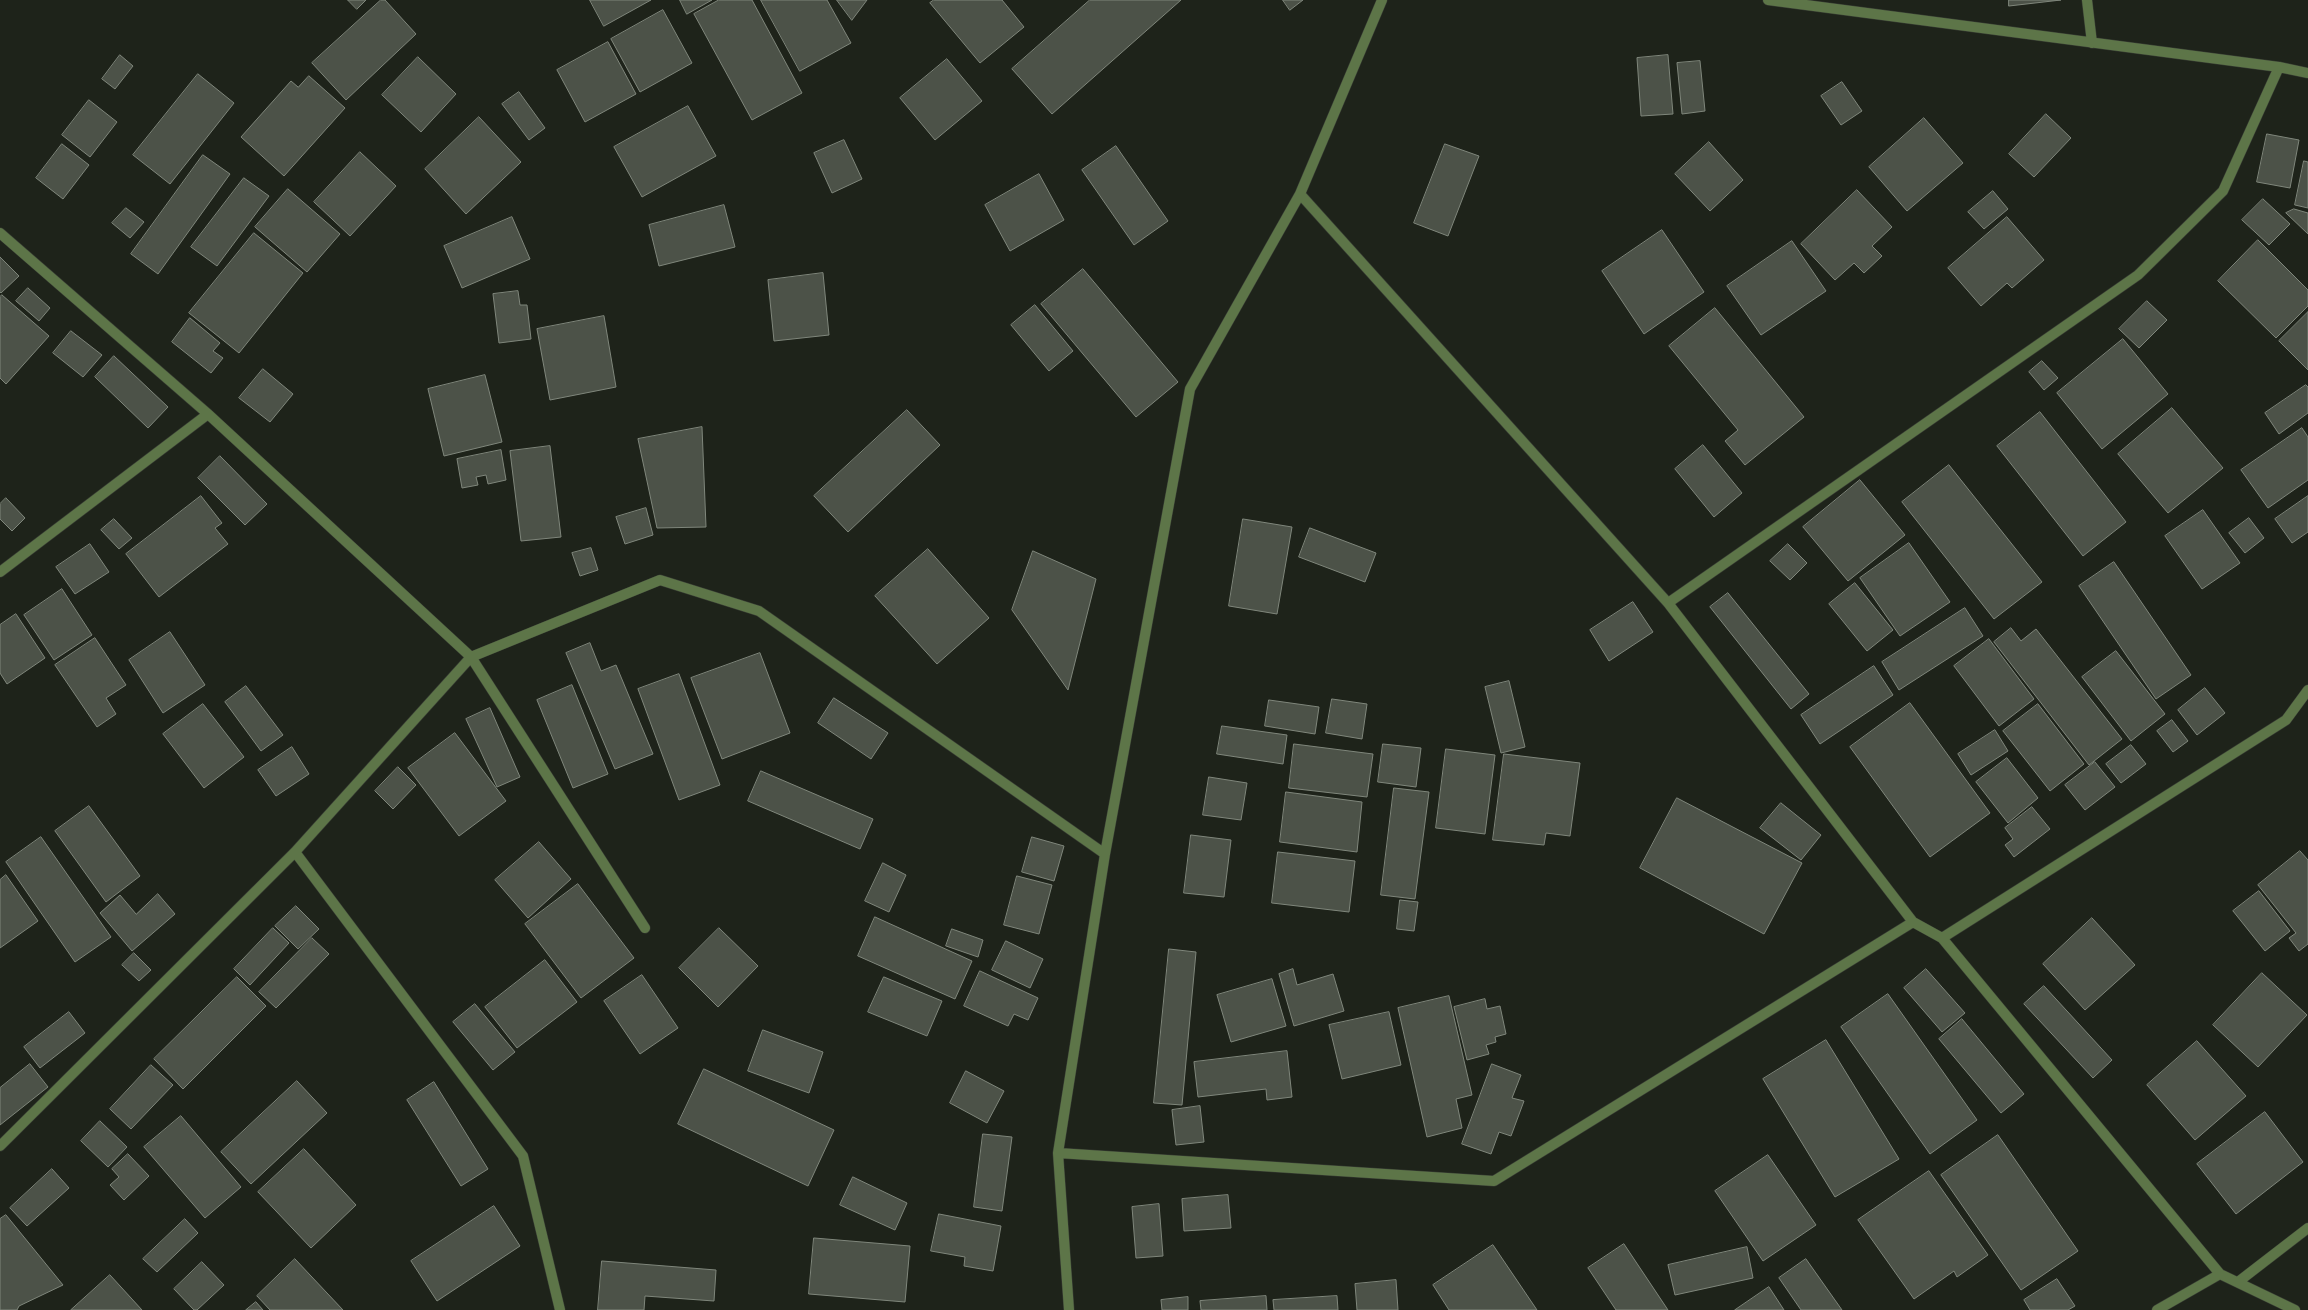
<!DOCTYPE html>
<style>
body{margin:0}
canvas{display:block;background:#1e231a}
</style>
<canvas width="2308" height="1310"></canvas>
<script>
const context = document.querySelector('canvas').getContext('2d');
context.lineJoin = 'round';
function paint(path, color) {
  context.fillStyle = color;
  context.fill(path, 'evenodd');
}
function strokePath(path, color, width, dash) {
  context.strokeStyle = color;
  context.lineWidth = width;
  context.lineCap = dash ? 'butt' : 'round';
  context.setLineDash(dash || []);
  context.stroke(path);
}
const building = new Path2D(`
 M 348,0 L 366,0 L 357,9 Z
 M 381,0 L 385,0 L 416,34 L 346,100 L 312,63 Z
 M 590,0 L 651,0 L 604,26 Z
 M 680,0 L 712,0 L 687,14 Z
 M 719,0 L 752,0 L 802,93 L 752,120 L 694,14 Z
 M 761,0 L 827,0 L 851,43 L 800,71 Z
 M 837,0 L 867,0 L 852,20 Z
 M 934,0 L 1002,0 L 1024,27 L 980,63 L 930,3 Z
 M 1090,0 L 1181,0 L 1052,114 L 1012,69 Z
 M 1283,0 L 1303,0 L 1290,10 Z
 M 2009,0 L 2061,0 L 2009,6 Z
 M 663,10 L 692,63 L 640,92 L 611,39 Z
 M 608,42 L 636,94 L 585,122 L 557,70 Z
 M 120,55 L 133,66 L 115,89 L 102,79 Z
 M 1668,55 L 1673,114 L 1641,116 L 1637,58 Z
 M 418,57 L 456,94 L 421,132 L 382,95 Z
 M 947,59 L 982,101 L 935,140 L 900,98 Z
 M 1700,61 L 1705,111 L 1682,114 L 1677,63 Z
 M 198,74 L 234,103 L 170,184 L 133,155 Z
 M 309,76 L 345,108 L 284,176 L 241,137 L 291,81 L 298,87 Z
 M 1842,82 L 1862,111 L 1841,125 L 1821,96 Z
 M 519,92 L 545,128 L 529,140 L 502,104 Z
 M 89,100 L 117,122 L 90,157 L 62,135 Z
 M 688,106 L 716,156 L 642,197 L 614,147 Z
 M 2046,114 L 2071,138 L 2034,177 L 2009,154 Z
 M 479,117 L 521,162 L 466,214 L 425,169 Z
 M 1924,118 L 1963,163 L 1907,211 L 1869,167 Z
 M 2267,134 L 2299,140 L 2290,188 L 2257,182 Z
 M 844,140 L 862,179 L 832,193 L 814,153 Z
 M 1709,142 L 1743,180 L 1710,211 L 1675,174 Z
 M 62,144 L 89,165 L 63,199 L 36,178 Z
 M 1445,144 L 1479,156 L 1448,236 L 1414,223 Z
 M 1116,146 L 1168,221 L 1134,245 L 1082,170 Z
 M 360,152 L 396,186 L 350,236 L 314,202 Z
 M 203,155 L 230,174 L 158,274 L 131,254 Z
 M 2304,161 L 2308,162 L 2308,208 L 2295,205 Z
 M 1039,174 L 1064,220 L 1010,251 L 985,205 Z
 M 244,178 L 269,196 L 217,266 L 191,247 Z
 M 288,189 L 340,234 L 307,272 L 255,227 Z
 M 1857,190 L 1892,227 L 1872,246 L 1882,256 L 1864,273 L 1854,263 L 1835,280 L 1801,244 Z
 M 1993,191 L 2008,209 L 1984,229 L 1968,212 Z
 M 2263,199 L 2290,224 L 2269,245 L 2242,220 Z
 M 724,205 L 735,247 L 659,266 L 649,225 Z
 M 126,208 L 144,222 L 130,238 L 112,223 Z
 M 2294,209 L 2308,213 L 2308,234 L 2286,213 Z
 M 512,217 L 530,259 L 462,288 L 444,246 Z
 M 2007,217 L 2044,260 L 2012,288 L 2007,283 L 1981,306 L 1948,268 Z
 M 1662,230 L 1704,292 L 1644,334 L 1602,271 Z
 M 254,233 L 303,273 L 239,353 L 189,313 Z
 M 2258,240 L 2308,290 L 2308,306 L 2276,338 L 2218,281 Z
 M 1792,241 L 1826,291 L 1761,335 L 1727,286 Z
 M 0,257 L 19,276 L 1,293 L 0,292 Z
 M 1083,269 L 1178,382 L 1136,417 L 1041,304 Z
 M 823,273 L 829,335 L 774,341 L 768,280 Z
 M 28,288 L 50,308 L 39,321 L 16,301 Z
 M 518,291 L 520,305 L 527,305 L 531,339 L 499,343 L 493,294 Z
 M 2,295 L 49,336 L 6,384 L 0,378 L 0,297 Z
 M 2147,301 L 2167,320 L 2139,348 L 2119,329 Z
 M 1035,305 L 1073,351 L 1049,371 L 1011,325 Z
 M 1715,308 L 1804,417 L 1745,465 L 1725,441 L 1738,430 L 1669,346 Z
 M 2308,312 L 2308,370 L 2279,341 Z
 M 604,316 L 616,387 L 550,400 L 537,329 Z
 M 190,318 L 220,343 L 213,351 L 223,358 L 211,373 L 172,342 Z
 M 71,331 L 102,355 L 83,377 L 53,353 Z
 M 2123,339 L 2168,394 L 2102,449 L 2057,393 Z
 M 114,356 L 168,407 L 148,428 L 95,377 Z
 M 2042,361 L 2058,378 L 2044,390 L 2029,372 Z
 M 263,369 L 293,394 L 270,422 L 239,398 Z
 M 485,375 L 502,442 L 444,456 L 428,389 Z
 M 2306,385 L 2308,387 L 2308,413 L 2279,434 L 2265,413 Z
 M 2172,408 L 2223,468 L 2168,513 L 2118,454 Z
 M 907,410 L 940,445 L 848,532 L 814,496 Z
 M 2040,412 L 2126,522 L 2083,556 L 1997,446 Z
 M 702,427 L 706,527 L 657,528 L 638,439 Z
 M 2302,428 L 2308,437 L 2308,480 L 2268,508 L 2241,470 Z
 M 1703,445 L 1742,493 L 1714,517 L 1675,469 Z
 M 550,446 L 561,537 L 521,541 L 510,451 Z
 M 501,450 L 506,480 L 488,484 L 486,475 L 476,477 L 478,485 L 462,488 L 457,459 Z
 M 220,456 L 267,504 L 245,525 L 198,478 Z
 M 1949,465 L 2042,582 L 1994,619 L 1902,502 Z
 M 1860,480 L 1905,535 L 1848,581 L 1803,527 Z
 M 201,496 L 222,523 L 215,528 L 228,544 L 159,597 L 126,554 Z
 M 2308,496 L 2308,532 L 2292,543 L 2275,519 Z
 M 6,498 L 25,518 L 12,531 L 0,519 L 0,504 Z
 M 646,508 L 653,535 L 625,544 L 616,517 Z
 M 2203,510 L 2240,563 L 2202,589 L 2165,536 Z
 M 2249,518 L 2264,538 L 2245,553 L 2229,533 Z
 M 114,519 L 132,538 L 119,549 L 101,530 Z
 M 1243,519 L 1292,527 L 1277,614 L 1229,606 Z
 M 1310,528 L 1376,553 L 1365,582 L 1299,557 Z
 M 1909,543 L 1950,602 L 1900,636 L 1860,578 Z
 M 90,544 L 109,572 L 75,594 L 56,567 Z
 M 1788,544 L 1807,563 L 1790,580 L 1770,561 Z
 M 591,548 L 598,570 L 580,576 L 572,553 Z
 M 928,549 L 989,618 L 937,664 L 875,596 Z
 M 1033,551 L 1096,579 L 1068,690 L 1012,610 Z
 M 2114,562 L 2191,675 L 2156,699 L 2079,586 Z
 M 1855,583 L 1893,630 L 1867,651 L 1829,604 Z
 M 62,589 L 92,635 L 54,660 L 24,615 Z
 M 1728,593 L 1809,694 L 1791,709 L 1710,607 Z
 M 1633,602 L 1653,632 L 1609,661 L 1590,630 Z
 M 1965,608 L 1983,636 L 1899,690 L 1882,662 Z
 M 16,614 L 45,658 L 7,684 L 0,673 L 0,625 Z
 M 2011,628 L 2021,641 L 2036,629 L 2122,739 L 2089,765 L 1994,642 Z
 M 170,632 L 205,685 L 163,713 L 129,660 Z
 M 95,638 L 126,685 L 106,698 L 116,714 L 97,727 L 55,665 Z
 M 1989,639 L 2034,699 L 1999,726 L 1954,666 Z
 M 590,643 L 601,671 L 616,665 L 653,754 L 615,769 L 566,653 Z
 M 2116,651 L 2165,714 L 2131,741 L 2082,677 Z
 M 760,653 L 790,733 L 722,759 L 691,678 Z
 M 1874,666 L 1893,695 L 1820,744 L 1801,715 Z
 M 679,674 L 720,785 L 679,800 L 638,689 Z
 M 1509,681 L 1525,747 L 1501,753 L 1485,687 Z
 M 572,685 L 608,774 L 573,788 L 537,700 Z
 M 246,686 L 283,735 L 261,751 L 225,702 Z
 M 2205,688 L 2225,713 L 2197,735 L 2178,710 Z
 M 834,698 L 888,733 L 871,759 L 818,723 Z
 M 1332,699 L 1367,704 L 1362,739 L 1326,733 Z
 M 1269,700 L 1319,707 L 1315,734 L 1265,726 Z
 M 1910,703 L 1990,813 L 1930,857 L 1850,747 Z
 M 203,704 L 244,757 L 204,788 L 163,734 Z
 M 2038,704 L 2084,764 L 2050,791 L 2003,731 Z
 M 490,708 L 520,777 L 497,787 L 466,719 Z
 M 2172,720 L 2188,741 L 2173,752 L 2157,731 Z
 M 1222,726 L 1287,735 L 1283,764 L 1217,754 Z
 M 1995,730 L 2008,751 L 1971,775 L 1958,754 Z
 M 455,733 L 506,801 L 459,836 L 408,768 Z
 M 1294,744 L 1373,754 L 1367,797 L 1289,788 Z
 M 1383,744 L 1421,748 L 1416,787 L 1378,782 Z
 M 2131,745 L 2146,764 L 2121,783 L 2106,764 Z
 M 292,747 L 309,774 L 276,796 L 258,770 Z
 M 1446,749 L 1495,755 L 1485,834 L 1436,828 Z
 M 1504,754 L 1580,763 L 1570,836 L 1546,833 L 1544,845 L 1493,840 Z
 M 2007,758 L 2038,798 L 2008,823 L 1976,782 Z
 M 2095,762 L 2115,787 L 2085,810 L 2065,785 Z
 M 398,767 L 416,785 L 393,809 L 375,791 Z
 M 761,771 L 873,819 L 860,849 L 748,801 Z
 M 1209,777 L 1247,783 L 1241,820 L 1203,815 Z
 M 1394,788 L 1429,792 L 1415,899 L 1381,895 Z
 M 1286,792 L 1362,802 L 1357,852 L 1280,842 Z
 M 1677,798 L 1802,863 L 1764,934 L 1640,868 Z
 M 1781,803 L 1821,835 L 1801,860 L 1760,828 Z
 M 89,806 L 140,876 L 106,902 L 55,831 Z
 M 2032,807 L 2050,829 L 2014,857 L 2005,845 L 2013,839 L 2005,828 Z
 M 1191,835 L 1231,840 L 1224,897 L 1184,893 Z
 M 41,837 L 111,937 L 75,962 L 6,862 Z
 M 1032,837 L 1064,846 L 1054,881 L 1022,872 Z
 M 539,842 L 571,879 L 528,918 L 495,880 Z
 M 2300,851 L 2308,860 L 2308,944 L 2299,951 L 2289,938 L 2296,933 L 2258,885 Z
 M 1278,852 L 1355,861 L 1349,912 L 1272,903 Z
 M 883,863 L 906,875 L 889,912 L 865,901 Z
 M 6,875 L 38,921 L 0,948 L 0,880 Z
 M 1017,876 L 1052,885 L 1039,934 L 1004,925 Z
 M 578,884 L 634,958 L 581,998 L 525,924 Z
 M 2259,891 L 2290,931 L 2265,951 L 2233,911 Z
 M 158,894 L 175,914 L 132,951 L 100,913 L 120,895 L 136,914 Z
 M 1400,900 L 1418,902 L 1414,931 L 1397,929 Z
 M 296,906 L 319,929 L 298,949 L 275,926 Z
 M 875,917 L 972,961 L 955,999 L 858,956 Z
 M 2092,918 L 2135,965 L 2085,1010 L 2043,964 Z
 M 273,928 L 289,943 L 250,985 L 234,969 Z
 M 719,928 L 758,966 L 718,1007 L 679,968 Z
 M 952,929 L 983,940 L 978,957 L 946,946 Z
 M 312,938 L 329,954 L 276,1008 L 259,992 Z
 M 1006,941 L 1043,959 L 1030,988 L 992,970 Z
 M 1169,949 L 1196,952 L 1182,1105 L 1154,1103 Z
 M 134,953 L 151,970 L 139,981 L 122,965 Z
 M 545,960 L 577,1002 L 517,1048 L 485,1007 Z
 M 1293,969 L 1297,985 L 1333,974 L 1344,1011 L 1294,1026 L 1279,974 Z
 M 1926,969 L 1965,1013 L 1942,1032 L 1904,988 Z
 M 980,971 L 1038,998 L 1028,1020 L 1014,1014 L 1008,1026 L 964,1006 Z
 M 2262,973 L 2307,1015 L 2258,1067 L 2213,1025 Z
 M 642,975 L 678,1028 L 640,1054 L 604,1001 Z
 M 237,977 L 266,1006 L 183,1089 L 154,1059 Z
 M 884,977 L 942,1001 L 927,1036 L 868,1012 Z
 M 1272,979 L 1286,1026 L 1231,1042 L 1217,995 Z
 M 2044,986 L 2112,1060 L 2093,1078 L 2024,1004 Z
 M 1888,994 L 1977,1120 L 1930,1154 L 1841,1027 Z
 M 1449,996 L 1472,1095 L 1456,1099 L 1462,1128 L 1427,1137 L 1398,1008 Z
 M 1485,999 L 1487,1009 L 1500,1006 L 1506,1034 L 1495,1037 L 1496,1042 L 1486,1045 L 1489,1054 L 1467,1060 L 1454,1007 Z
 M 475,1004 L 515,1052 L 493,1070 L 453,1022 Z
 M 69,1012 L 85,1033 L 40,1068 L 24,1047 Z
 M 1389,1012 L 1401,1065 L 1342,1079 L 1329,1025 Z
 M 1962,1019 L 2024,1094 L 2001,1113 L 1939,1039 Z
 M 763,1030 L 823,1052 L 809,1093 L 748,1071 Z
 M 1826,1040 L 1899,1159 L 1835,1197 L 1763,1079 Z
 M 2197,1041 L 2246,1096 L 2195,1140 L 2147,1085 Z
 M 1287,1051 L 1292,1097 L 1267,1100 L 1266,1089 L 1198,1097 L 1194,1062 Z
 M 30,1064 L 48,1087 L 0,1125 L 0,1088 Z
 M 1492,1064 L 1521,1075 L 1512,1098 L 1524,1101 L 1511,1136 L 1499,1132 L 1491,1154 L 1462,1144 Z
 M 151,1065 L 173,1085 L 131,1129 L 110,1109 Z
 M 704,1069 L 834,1130 L 808,1186 L 678,1124 Z
 M 966,1071 L 1004,1091 L 987,1123 L 950,1103 Z
 M 297,1081 L 327,1113 L 251,1184 L 221,1152 Z
 M 434,1082 L 488,1169 L 461,1186 L 407,1100 Z
 M 1200,1106 L 1204,1142 L 1176,1145 L 1172,1110 Z
 M 2265,1112 L 2303,1162 L 2236,1214 L 2197,1164 Z
 M 181,1116 L 241,1187 L 205,1218 L 144,1147 Z
 M 100,1121 L 127,1147 L 108,1167 L 81,1141 Z
 M 983,1134 L 1012,1137 L 1002,1211 L 974,1207 Z
 M 1998,1135 L 2078,1251 L 2021,1290 L 1941,1175 Z
 M 304,1149 L 356,1205 L 311,1248 L 258,1192 Z
 M 128,1154 L 149,1176 L 124,1200 L 110,1185 L 119,1177 L 112,1169 Z
 M 1768,1155 L 1816,1225 L 1763,1261 L 1715,1191 Z
 M 52,1169 L 69,1188 L 27,1226 L 10,1208 Z
 M 1929,1171 L 1988,1255 L 1957,1277 L 1954,1271 L 1914,1299 L 1858,1220 Z
 M 853,1177 L 907,1203 L 895,1230 L 840,1205 Z
 M 1228,1195 L 1231,1228 L 1184,1231 L 1182,1199 Z
 M 1159,1204 L 1163,1256 L 1136,1258 L 1132,1207 Z
 M 494,1206 L 520,1246 L 437,1301 L 411,1261 Z
 M 939,1214 L 1001,1226 L 993,1271 L 964,1266 L 965,1257 L 931,1251 Z
 M 6,1215 L 63,1285 L 19,1306 L 17,1310 L 0,1310 L 0,1219 Z
 M 185,1219 L 198,1233 L 157,1272 L 143,1259 Z
 M 814,1238 L 910,1246 L 905,1302 L 809,1294 Z
 M 1624,1244 L 1668,1310 L 1616,1310 L 1588,1268 Z
 M 1493,1245 L 1537,1310 L 1449,1310 L 1433,1285 Z
 M 1747,1247 L 1753,1278 L 1675,1295 L 1668,1265 Z
 M 295,1259 L 343,1310 L 270,1310 L 257,1296 Z
 M 1806,1259 L 1842,1310 L 1801,1310 L 1779,1278 Z
 M 602,1261 L 716,1270 L 714,1301 L 645,1296 L 644,1310 L 598,1310 Z
 M 202,1262 L 224,1285 L 197,1310 L 194,1310 L 174,1289 Z
 M 110,1275 L 142,1310 L 71,1310 Z
 M 2057,1279 L 2075,1306 L 2068,1310 L 2030,1310 L 2024,1300 Z
 M 1396,1280 L 1398,1310 L 1357,1310 L 1355,1284 Z
 M 1769,1287 L 1784,1310 L 1735,1310 Z
 M 1266,1296 L 1267,1310 L 1201,1310 L 1200,1301 Z
 M 1337,1296 L 1338,1310 L 1274,1310 L 1273,1300 Z
 M 1188,1297 L 1188,1310 L 1162,1310 L 1161,1300 Z
 M 256,1302 L 263,1310 L 246,1310 Z`);
paint(building, '#4c5248');
strokePath(building, '#7f867b', 1);
const minor = new Path2D(`
 M 1768,0 L 2279,67 L 2308,73
 M 2087,0 L 2092,43
 M 1300,194 L 1668,603 L 1913,922 L 1942,938 L 2220,1274 L 2295,1310
 M 0,233 L 208,414 L 471,657 L 645,928
 M 0,572 L 208,414
 M 1668,603 L 2138,275 L 2223,191 L 2279,67
 M 295,852 L 523,1156 L 560,1310
 M 1942,938 L 2286,720 L 2308,690
 M 0,1146 L 295,852 L 471,657 L 660,580 L 759,611 L 1105,854
 M 1058,1153 L 1494,1181 L 1913,922
 M 2238,1282 L 2308,1228
 M 1069,1310 L 1058,1153 L 1105,854 L 1190,389 L 1300,194 L 1382,0
 M 2157,1310 L 2220,1274`);
strokePath(minor, '#383d34', 11);
strokePath(minor, '#5d7548', 10);
</script>
